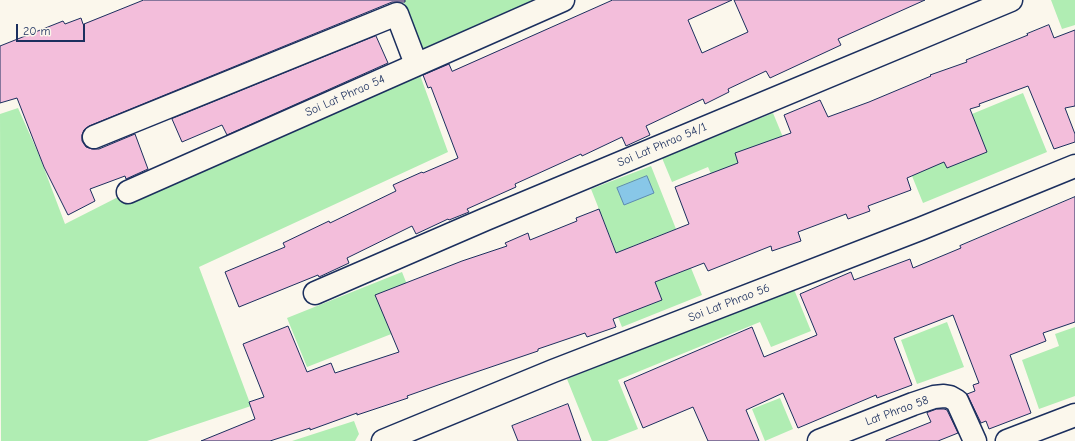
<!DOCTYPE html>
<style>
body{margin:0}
#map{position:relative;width:1075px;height:441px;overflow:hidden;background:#fbf7ec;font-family:"Comic Neue",sans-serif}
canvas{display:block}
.scale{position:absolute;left:16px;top:24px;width:69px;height:18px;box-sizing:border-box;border:2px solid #1b2f5e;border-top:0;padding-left:5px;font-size:12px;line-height:14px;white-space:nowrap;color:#1b2f5e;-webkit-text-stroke:3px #fbf7ec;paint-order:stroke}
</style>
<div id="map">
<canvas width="1075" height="441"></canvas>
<div class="scale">20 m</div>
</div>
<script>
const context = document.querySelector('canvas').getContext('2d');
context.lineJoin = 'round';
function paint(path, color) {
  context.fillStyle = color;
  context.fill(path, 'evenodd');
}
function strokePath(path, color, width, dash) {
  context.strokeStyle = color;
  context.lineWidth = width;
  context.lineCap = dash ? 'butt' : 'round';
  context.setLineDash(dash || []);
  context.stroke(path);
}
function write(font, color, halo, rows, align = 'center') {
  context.font = font + ' "Comic Neue",sans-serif';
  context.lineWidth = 3;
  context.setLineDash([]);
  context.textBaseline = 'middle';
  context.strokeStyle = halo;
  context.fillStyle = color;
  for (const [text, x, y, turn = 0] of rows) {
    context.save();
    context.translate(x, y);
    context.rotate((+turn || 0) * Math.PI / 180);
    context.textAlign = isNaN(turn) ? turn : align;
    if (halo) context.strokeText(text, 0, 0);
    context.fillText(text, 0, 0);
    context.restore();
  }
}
paint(new Path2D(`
 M 403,0 L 547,0 L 423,50 Z
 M 1051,0 L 1075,0 L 1075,25 L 1062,29 Z
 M 416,64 L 448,152 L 199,267 L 251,406 L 147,441 L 1,441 L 0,114 L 18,108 L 39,155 L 65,224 L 128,192 Z
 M 1023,93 L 1047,152 L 923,203 L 899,144 Z
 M 773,113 L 799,176 L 714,181 L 708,167 L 672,182 L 662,158 Z
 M 651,166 L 676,229 L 633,246 L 640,264 L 590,257 L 614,247 L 591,189 Z
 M 691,268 L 702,295 L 622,327 L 618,317 L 662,300 L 655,282 Z
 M 402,272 L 422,322 L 307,367 L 287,318 Z
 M 793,287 L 811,331 L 771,347 L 760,322 L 618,380 L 638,429 L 607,441 L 592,441 L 567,379 Z
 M 947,322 L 964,367 L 917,384 L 901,340 Z
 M 1075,327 L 1075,396 L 1039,409 L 1022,360 L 1059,346 L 1055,334 Z
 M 780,398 L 793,429 L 765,441 L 752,409 Z
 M 354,421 L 359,434 L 355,441 L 292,441 Z`), '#b0edb3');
const water = new Path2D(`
 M 647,176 L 654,193 L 624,205 L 617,188 Z`);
paint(water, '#88c7e8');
strokePath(water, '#5c8ab1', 1);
const building = new Path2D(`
 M 144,0 L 405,0 L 405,2 L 392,2 L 89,126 L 84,130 L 82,135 L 82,141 L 86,147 L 92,149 L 99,149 L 135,134 L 148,169 L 126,179 L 125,176 L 90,189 L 95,201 L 68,215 L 44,167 L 17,98 L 0,103 L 0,46 L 63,21 L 65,24 L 81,18 L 83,24 Z
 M 613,0 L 732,0 L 688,20 L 702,53 L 748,32 L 734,0 L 925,0 L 838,39 L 841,45 L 770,78 L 766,71 L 728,89 L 729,92 L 705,104 L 703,99 L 646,126 L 650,135 L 626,146 L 622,137 L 582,156 L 581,154 L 515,184 L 516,187 L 467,209 L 469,212 L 449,220 L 448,219 L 416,234 L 412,226 L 347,258 L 349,263 L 319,277 L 318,275 L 239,307 L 225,272 L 285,247 L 283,243 L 329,221 L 330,223 L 396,191 L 393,185 L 422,172 L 423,173 L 458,158 L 431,87 L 428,88 L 423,75 L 449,64 L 452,71 Z
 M 1049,25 L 1054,38 L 1075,30 L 1075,106 L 1065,108 L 1075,134 L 1075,142 L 1054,149 L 1028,86 L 979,104 L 980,106 L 970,109 L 987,152 L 947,168 L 944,162 L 907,178 L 911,190 L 868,206 L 870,211 L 848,219 L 846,214 L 798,232 L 801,241 L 772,251 L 771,246 L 708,271 L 704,263 L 655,282 L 662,300 L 613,319 L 616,327 L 587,337 L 585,333 L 538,349 L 538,351 L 441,384 L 407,396 L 408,398 L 357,415 L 357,413 L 310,430 L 310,428 L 270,441 L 201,441 L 255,419 L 249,402 L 264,397 L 243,344 L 288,326 L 307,372 L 331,363 L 335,373 L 399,352 L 375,295 L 462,261 L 507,246 L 505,243 L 528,233 L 530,240 L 577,221 L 576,218 L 599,209 L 616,253 L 689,224 L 675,187 L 738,163 L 735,153 L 791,133 L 784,115 L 820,100 L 828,117 L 869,102 L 931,76 L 930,75 L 967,62 L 966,60 L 1028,35 L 1027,34 Z
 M 376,36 L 388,63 L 227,135 L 222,125 L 182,142 L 172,119 Z
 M 1075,197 L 1075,322 L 1043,333 L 1046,341 L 1010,355 L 1031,413 L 989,429 L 986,421 L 981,423 L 967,394 L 975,391 L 973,385 L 979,383 L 953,315 L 894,338 L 912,385 L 877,398 L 876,395 L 798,428 L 783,393 L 746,410 L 759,441 L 708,441 L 693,407 L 643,428 L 624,382 L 752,327 L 764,357 L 817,335 L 800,294 L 851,272 L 854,280 L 910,259 L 913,268 L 961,248 L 960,246 Z
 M 568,404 L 581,441 L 518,441 L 512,426 Z
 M 937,409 L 944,409 L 947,410 L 958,433 L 938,441 L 886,441 L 886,440 L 931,422 L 927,413 Z`);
paint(building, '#f3bedb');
strokePath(building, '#1b2f5e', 1);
const minor = new Path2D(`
 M 94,137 L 397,14 L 416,64
 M 128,192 L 563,0
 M 315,293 L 486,219 L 1011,0
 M 383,441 L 553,371 L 920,229 L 1075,166
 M 819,441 L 913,404 L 934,397 L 944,396 L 950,397 L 957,401 L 975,441
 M 1007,441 L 1075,415`);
strokePath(minor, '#1b2f5e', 25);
strokePath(minor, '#fbf7ec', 22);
write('12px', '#1b2f5e', '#fbf7ec', [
 ["Soi Lat Phrao 54",345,96,-24],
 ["Soi Lat Phrao 54/1",662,145,-23],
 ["Soi Lat Phrao 56",729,303,-21],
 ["Lat Phrao 58",897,411,-20]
]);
</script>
